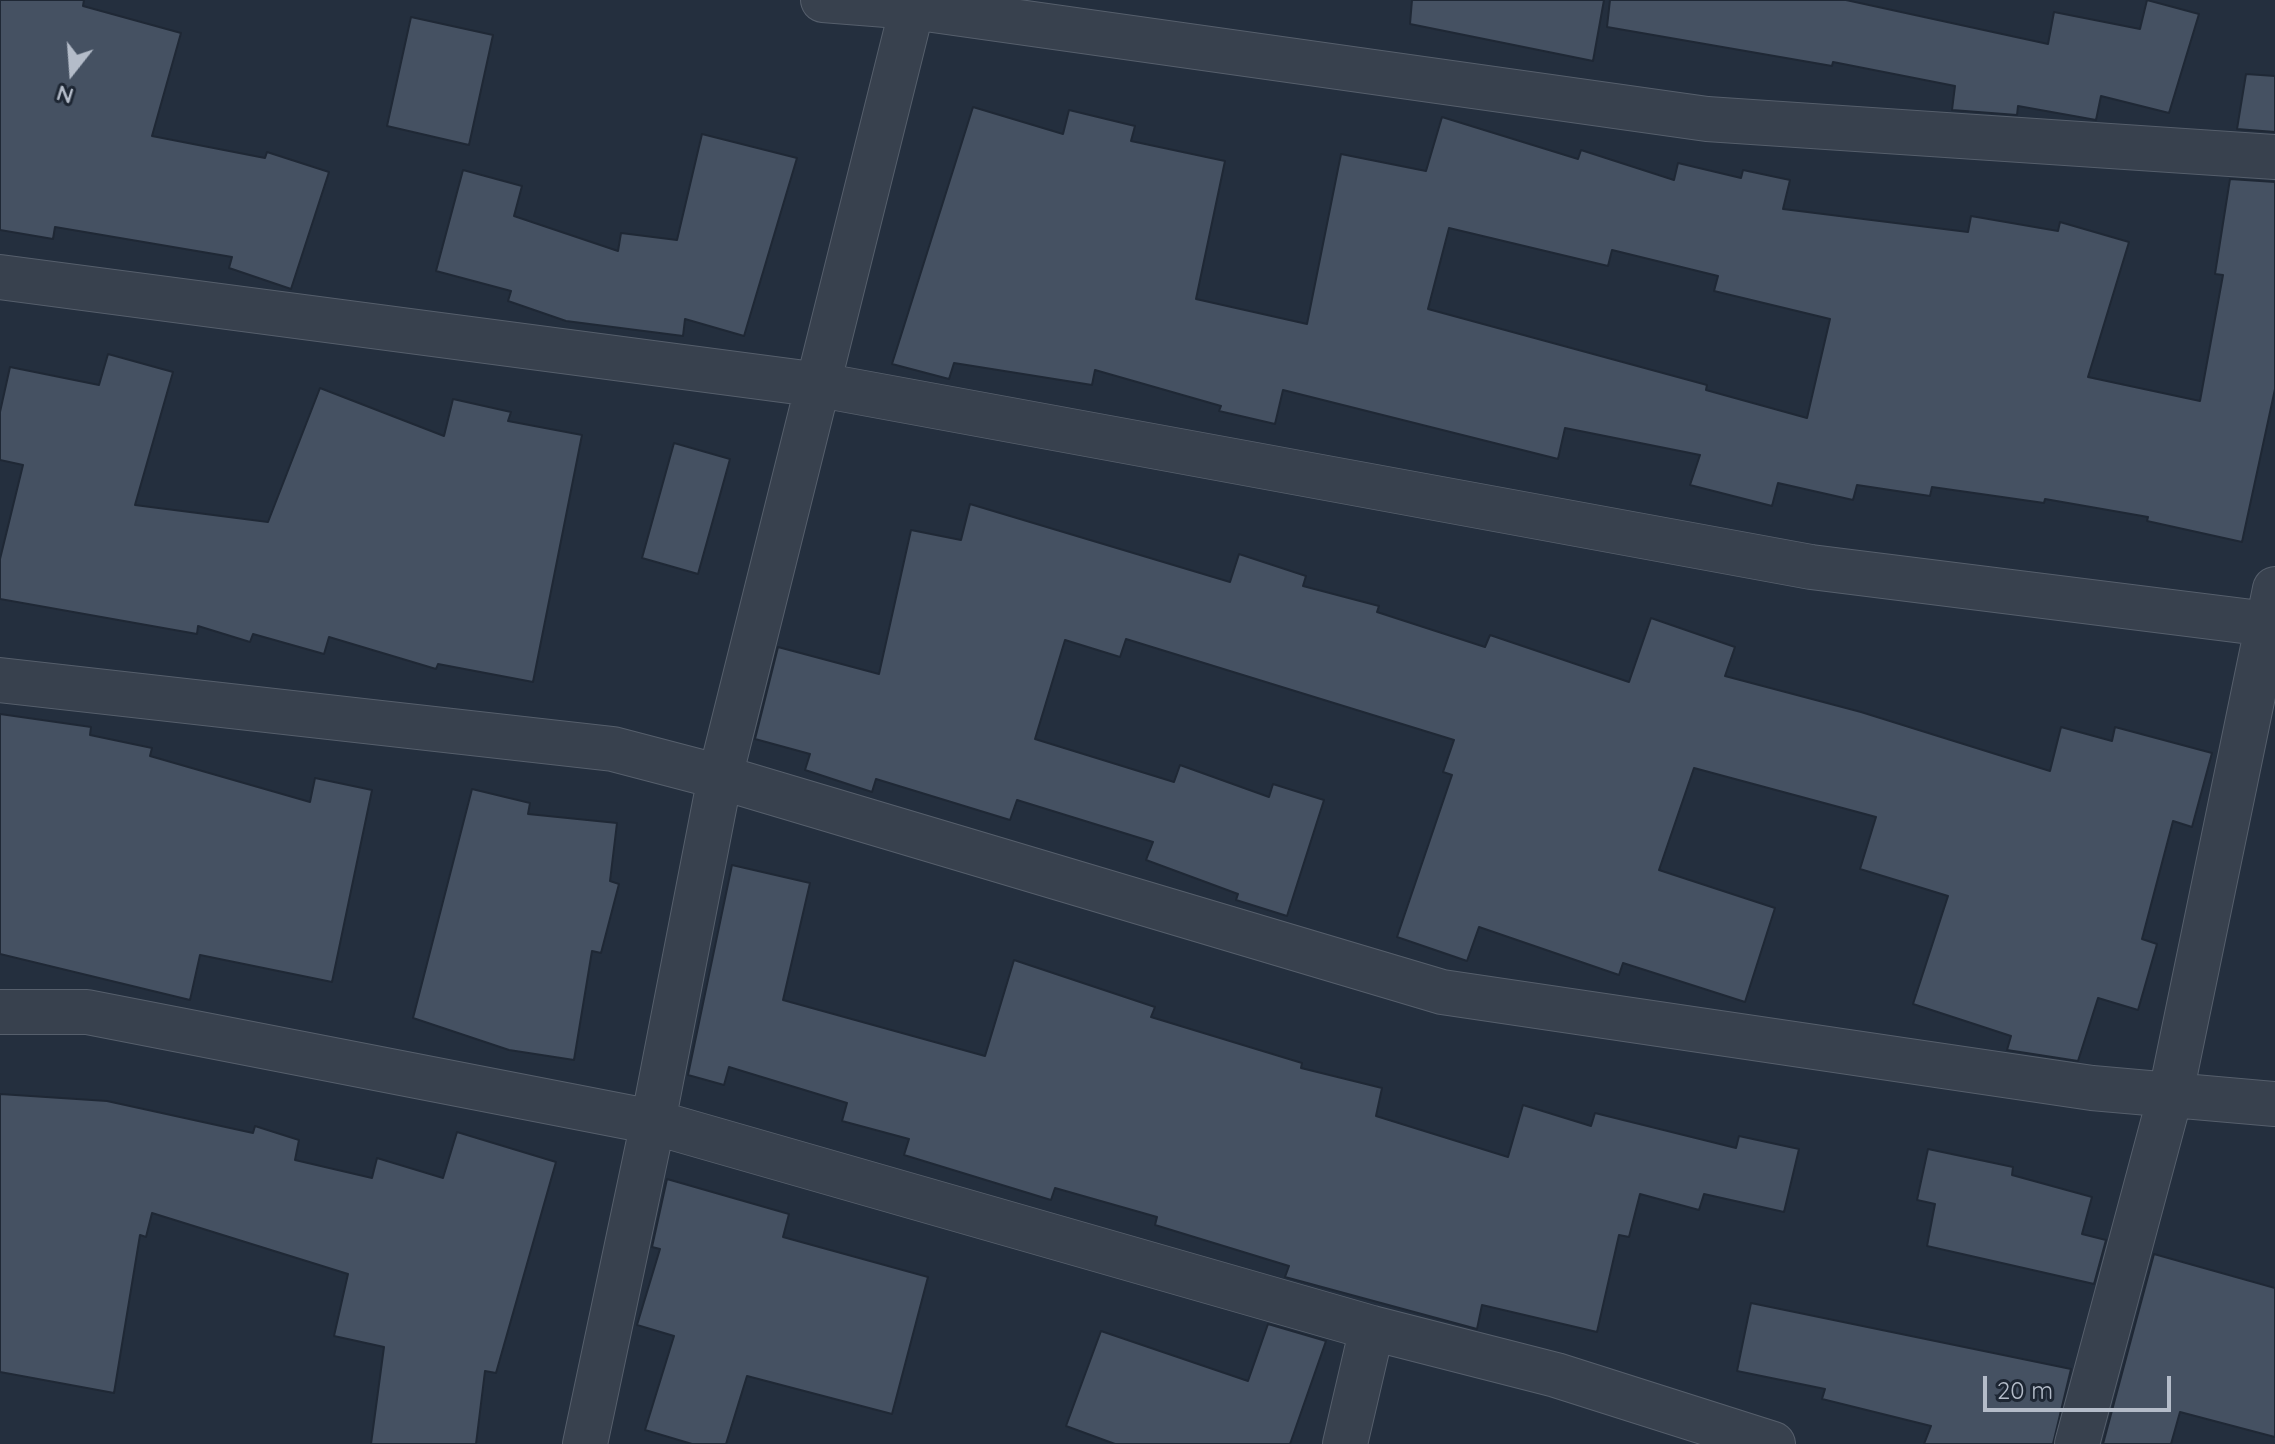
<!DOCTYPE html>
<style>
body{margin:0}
#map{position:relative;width:2275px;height:1444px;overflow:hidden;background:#242f3e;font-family:Quicksand,sans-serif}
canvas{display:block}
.north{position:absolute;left:32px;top:32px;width:80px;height:80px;-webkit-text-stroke:6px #1d2633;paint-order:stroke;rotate:197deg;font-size:22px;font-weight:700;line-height:32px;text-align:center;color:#b4bcc9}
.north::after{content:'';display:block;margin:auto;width:28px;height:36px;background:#b4bcc9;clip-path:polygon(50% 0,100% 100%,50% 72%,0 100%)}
.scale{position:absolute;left:1983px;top:1376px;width:188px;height:36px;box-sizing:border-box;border:4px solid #b4bcc9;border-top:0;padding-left:10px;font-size:24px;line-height:28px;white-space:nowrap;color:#b4bcc9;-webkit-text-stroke:6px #1d2633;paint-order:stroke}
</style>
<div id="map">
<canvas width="2275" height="1444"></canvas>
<div class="north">N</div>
<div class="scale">20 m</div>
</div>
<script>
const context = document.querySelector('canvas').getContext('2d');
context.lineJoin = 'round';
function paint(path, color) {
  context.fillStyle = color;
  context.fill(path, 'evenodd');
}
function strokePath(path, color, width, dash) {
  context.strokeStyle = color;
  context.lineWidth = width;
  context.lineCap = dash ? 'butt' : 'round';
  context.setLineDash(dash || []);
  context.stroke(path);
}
const building = new Path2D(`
 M 0,0 L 84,0 L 83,6 L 181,33 L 152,136 L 265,158 L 267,152 L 329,172 L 291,289 L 229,268 L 232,257 L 55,227 L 53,239 L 0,230 Z
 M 1412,0 L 1604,0 L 1593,61 L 1410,24 Z
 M 1610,0 L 1846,0 L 2048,44 L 2054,12 L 2140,29 L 2147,0 L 2199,14 L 2169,113 L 2101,96 L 2096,120 L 2018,106 L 2017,115 L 1952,110 L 1955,86 L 1833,62 L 1832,66 L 1607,27 Z
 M 411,17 L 493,35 L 469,145 L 387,126 Z
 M 2246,74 L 2275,76 L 2275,132 L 2237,129 Z
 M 973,107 L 1063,134 L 1069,110 L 1135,126 L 1131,141 L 1225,161 L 1196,299 L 1307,324 L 1341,154 L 1426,171 L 1442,117 L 1578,159 L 1581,150 L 1674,180 L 1678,163 L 1741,178 L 1743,170 L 1790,180 L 1783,209 L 1968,232 L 1971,216 L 2058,231 L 2060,222 L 2129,242 L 2088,377 L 2200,401 L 2223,275 L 2215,274 L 2230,179 L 2275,182 L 2275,389 L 2242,542 L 2147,521 L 2148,517 L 2045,499 L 2044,503 L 1932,487 L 1930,496 L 1857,485 L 1853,500 L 1778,483 L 1772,506 L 1690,485 L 1700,455 L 1565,428 L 1558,459 L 1283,390 L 1275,424 L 1219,411 L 1221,406 L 1095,370 L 1092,385 L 954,363 L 949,379 L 892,364 ZM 1449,228 L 1608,266 L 1612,250 L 1718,276 L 1714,291 L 1830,319 L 1807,418 L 1706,390 L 1707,385 L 1428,309 Z
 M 702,134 L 797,158 L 744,336 L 685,319 L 683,336 L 566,321 L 508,301 L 511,291 L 436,271 L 463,170 L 522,186 L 514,216 L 618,251 L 621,233 L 677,240 Z
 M 108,354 L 173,372 L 135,505 L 268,522 L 320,388 L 444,436 L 453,399 L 511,412 L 508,421 L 582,435 L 533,682 L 438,664 L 436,669 L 329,637 L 324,654 L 253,634 L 250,642 L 198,626 L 197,634 L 0,599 L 0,559 L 23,465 L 0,460 L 0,412 L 10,367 L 99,385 Z
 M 674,443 L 730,459 L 698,574 L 642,558 Z
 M 970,504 L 1230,582 L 1239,554 L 1306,576 L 1303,586 L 1379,606 L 1377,612 L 1485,647 L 1490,635 L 1629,682 L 1651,618 L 1735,647 L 1725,676 L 1861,712 L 2050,771 L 2061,727 L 2112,741 L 2115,727 L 2212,753 L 2192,827 L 2173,821 L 2142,939 L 2157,944 L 2138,1010 L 2098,998 L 2078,1061 L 2007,1050 L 2011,1036 L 1913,1004 L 1948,896 L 1860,869 L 1876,817 L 1694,768 L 1659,870 L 1775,908 L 1745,1002 L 1623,963 L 1619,975 L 1479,927 L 1467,961 L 1397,937 L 1452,775 L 1443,772 L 1454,740 L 1126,639 L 1120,657 L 1065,640 L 1035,739 L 1174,782 L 1180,765 L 1269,797 L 1273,784 L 1324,800 L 1287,916 L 1236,900 L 1238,894 L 1146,860 L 1153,842 L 1017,800 L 1010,820 L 876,779 L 872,792 L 805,770 L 810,754 L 755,739 L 778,647 L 879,674 L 911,530 L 961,540 Z
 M 0,714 L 91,727 L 90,735 L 152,748 L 150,756 L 310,802 L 315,778 L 372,790 L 332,982 L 200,955 L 190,1000 L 0,954 Z
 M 472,789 L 530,803 L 528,814 L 617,823 L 610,881 L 619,884 L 601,953 L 592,951 L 574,1060 L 509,1050 L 413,1018 Z
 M 732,865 L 810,883 L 783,1000 L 985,1056 L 1014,960 L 1155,1007 L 1151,1017 L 1302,1063 L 1301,1068 L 1382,1088 L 1376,1116 L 1508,1157 L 1523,1105 L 1591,1126 L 1595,1113 L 1736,1148 L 1739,1136 L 1799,1149 L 1784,1212 L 1704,1194 L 1699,1210 L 1640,1194 L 1629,1237 L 1619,1235 L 1597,1332 L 1482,1305 L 1477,1329 L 1285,1277 L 1289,1266 L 1155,1225 L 1157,1217 L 1055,1188 L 1051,1200 L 904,1155 L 909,1139 L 842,1121 L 847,1103 L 729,1067 L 724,1085 L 688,1075 Z
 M 0,1094 L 107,1101 L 253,1133 L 255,1126 L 299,1140 L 295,1160 L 372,1178 L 377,1158 L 443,1178 L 457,1132 L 556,1162 L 496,1373 L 485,1371 L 476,1444 L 371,1444 L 384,1347 L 334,1336 L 348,1274 L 152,1213 L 146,1237 L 140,1235 L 114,1393 L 0,1372 Z
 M 1928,1149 L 2013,1167 L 2012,1175 L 2092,1197 L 2082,1234 L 2106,1240 L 2094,1284 L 1927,1246 L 1935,1204 L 1917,1200 Z
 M 667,1179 L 789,1214 L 783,1237 L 928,1277 L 892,1414 L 747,1376 L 726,1444 L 692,1444 L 645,1430 L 674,1336 L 637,1325 L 660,1249 L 652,1247 Z
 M 2154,1254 L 2275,1288 L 2275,1437 L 2180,1412 L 2171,1444 L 2103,1444 Z
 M 1751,1303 L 2071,1369 L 2053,1444 L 1924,1444 L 1931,1426 L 1822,1399 L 1825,1389 L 1737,1371 Z
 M 1268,1324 L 1326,1341 L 1290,1444 L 1115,1444 L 1066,1426 L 1101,1331 L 1248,1381 Z`);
paint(building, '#455162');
strokePath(building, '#1f2835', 2);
const minor = new Path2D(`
 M 823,0 L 912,7 L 1707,119 L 2275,157
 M 0,277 L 820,385 L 1811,567 L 2275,625
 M 0,680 L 613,749 L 720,777 L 1442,992 L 2092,1088 L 2275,1104
 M 0,1012 L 87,1012 L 653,1122 L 1372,1328 L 1556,1375 L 1773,1444
 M 585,1444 L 653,1122 L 720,777 L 914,0
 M 1345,1444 L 1372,1328
 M 2077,1444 L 2171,1093 L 2275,589`);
strokePath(minor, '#565f6c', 46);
strokePath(minor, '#38414e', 44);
</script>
